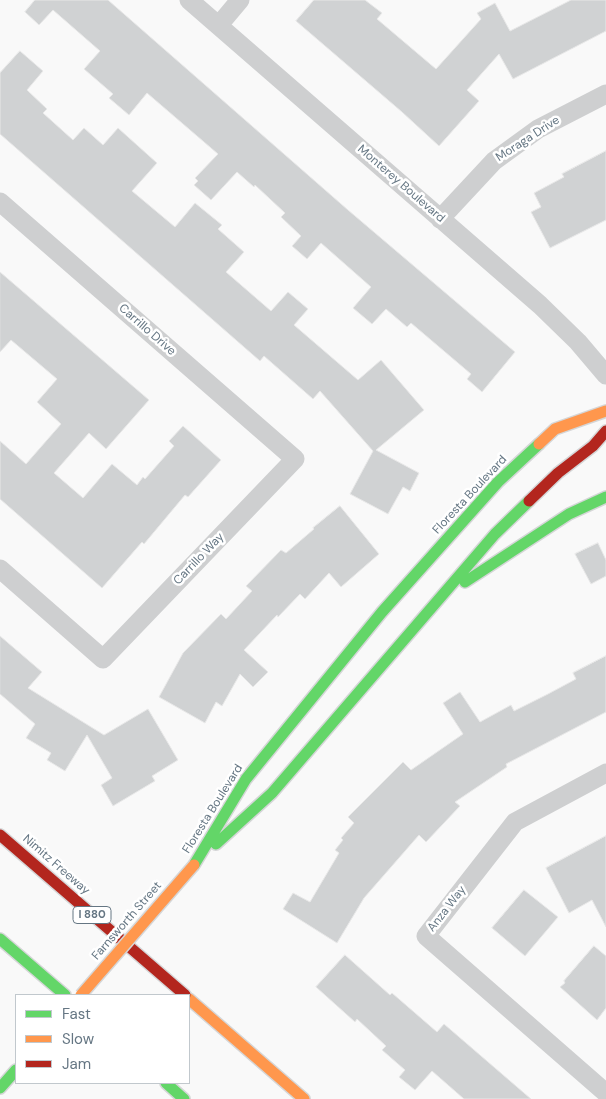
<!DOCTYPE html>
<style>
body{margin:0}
#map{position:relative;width:606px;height:1099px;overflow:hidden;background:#f9f9f9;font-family:"DM Sans",sans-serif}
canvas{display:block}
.legend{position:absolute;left:15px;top:994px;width:175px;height:90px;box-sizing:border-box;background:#fff;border:1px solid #c1c8cd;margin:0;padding:6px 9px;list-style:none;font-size:15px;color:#657683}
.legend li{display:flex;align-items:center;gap:10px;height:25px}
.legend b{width:25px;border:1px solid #c1c8cd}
</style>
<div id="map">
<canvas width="606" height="1099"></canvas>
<ul class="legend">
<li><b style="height:6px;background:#63d668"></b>Fast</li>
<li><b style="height:6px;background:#ff974d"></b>Slow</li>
<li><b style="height:6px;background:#b3261e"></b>Jam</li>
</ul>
</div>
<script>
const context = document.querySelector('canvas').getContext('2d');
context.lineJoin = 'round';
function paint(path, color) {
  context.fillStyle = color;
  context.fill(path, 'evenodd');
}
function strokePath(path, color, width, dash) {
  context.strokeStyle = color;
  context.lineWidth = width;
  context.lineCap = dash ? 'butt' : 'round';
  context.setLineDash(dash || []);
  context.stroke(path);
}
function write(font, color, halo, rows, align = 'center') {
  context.font = font + ' "DM Sans",sans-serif';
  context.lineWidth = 5;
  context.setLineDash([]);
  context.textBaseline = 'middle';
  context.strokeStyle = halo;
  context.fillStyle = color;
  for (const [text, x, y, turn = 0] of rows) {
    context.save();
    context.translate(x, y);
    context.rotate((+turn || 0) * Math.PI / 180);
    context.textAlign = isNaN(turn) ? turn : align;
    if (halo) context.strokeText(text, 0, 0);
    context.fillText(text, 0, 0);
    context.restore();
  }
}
const building = new Path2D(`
 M 35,0 L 108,0 L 348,210 L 515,352 L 482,392 L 467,379 L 471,374 L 411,323 L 407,327 L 386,309 L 372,324 L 353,308 L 371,287 L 321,243 L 307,259 L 292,246 L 301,236 L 281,217 L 285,213 L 255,185 L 254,187 L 237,172 L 211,200 L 194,185 L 198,181 L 195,178 L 218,154 L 147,93 L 129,115 L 109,98 L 113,94 L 84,69 L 100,51 L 53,10 L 39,25 L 25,12 Z
 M 314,0 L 365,0 L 382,13 L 377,19 L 436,69 L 481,19 L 477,13 L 495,3 L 510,31 L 571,0 L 606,0 L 606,31 L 513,79 L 499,54 L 467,90 L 479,101 L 439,146 L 402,112 L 296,21 Z
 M 20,51 L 43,71 L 27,90 L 47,109 L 43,113 L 73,140 L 84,128 L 103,145 L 118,128 L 157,163 L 132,191 L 175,227 L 195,203 L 222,225 L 218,229 L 244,252 L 226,272 L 271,311 L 288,292 L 308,309 L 294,325 L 358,380 L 381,360 L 424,410 L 376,450 L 419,473 L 410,491 L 403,487 L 388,514 L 350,494 L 373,451 L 320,391 L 313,399 L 264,356 L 260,361 L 0,134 L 0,73 Z
 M 606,151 L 606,220 L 550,248 L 531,212 L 541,207 L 534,193 L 564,177 L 562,174 Z
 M 0,272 L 149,400 L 106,449 L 89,433 L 54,473 L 83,498 L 112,464 L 137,485 L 143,477 L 145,479 L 174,446 L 169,441 L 183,426 L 221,460 L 188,497 L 185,495 L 144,544 L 142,542 L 102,588 L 0,499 L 0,441 L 26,464 L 61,424 L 37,402 L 57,379 L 11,340 L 0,352 Z
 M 340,506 L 379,554 L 341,587 L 329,573 L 305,599 L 300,594 L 278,617 L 277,615 L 244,650 L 268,672 L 253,687 L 240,674 L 222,706 L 216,702 L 205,723 L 159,697 L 183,653 L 221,614 L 226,619 L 252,591 L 246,586 L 281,550 L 286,553 L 314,529 L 313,528 Z
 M 598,543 L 606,560 L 606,576 L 591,584 L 575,554 Z
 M 0,636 L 42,672 L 28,688 L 104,735 L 148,709 L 178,760 L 152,776 L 155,781 L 113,806 L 101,785 L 112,778 L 87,735 L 65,771 L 47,760 L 51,753 L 26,738 L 35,724 L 0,694 Z
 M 606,656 L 606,712 L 506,764 L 507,767 L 455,802 L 460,806 L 426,842 L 419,835 L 364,898 L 337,943 L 283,909 L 293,893 L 310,902 L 339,853 L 335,850 L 343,840 L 341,838 L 354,823 L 348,817 L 403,762 L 411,770 L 463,734 L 443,703 L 460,692 L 480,722 L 511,705 L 514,711 L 548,694 L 576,679 L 573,673 Z
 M 606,836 L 606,927 L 592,900 L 569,913 L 546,868 Z
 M 524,890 L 558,917 L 525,956 L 492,928 Z
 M 594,946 L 606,956 L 606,1008 L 597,1020 L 560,987 L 565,983 L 564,981 Z
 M 345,955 L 390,995 L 392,993 L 437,1032 L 444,1024 L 531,1099 L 464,1099 L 432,1071 L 415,1090 L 399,1077 L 405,1070 L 382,1050 L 386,1046 L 357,1019 L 355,1022 L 316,987 Z`);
paint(building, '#d0d2d3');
strokePath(building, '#e8e8e8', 1);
const fast = new Path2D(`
 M 465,582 L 569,514 L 606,497
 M 216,844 L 272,793 L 495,534 L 529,501
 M 194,865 L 246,779 L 382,612 L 498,482 L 539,444
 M 0,939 L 65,995
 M 166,1083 L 184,1099
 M 0,1088 L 16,1070`);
const slow = new Path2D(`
 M 539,444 L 555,429 L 606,411
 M 189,999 L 304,1099`);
const jam = new Path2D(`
 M 529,501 L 558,473 L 593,446 L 606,431
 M 0,835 L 185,995`);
strokePath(fast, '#d5d6d7', 14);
strokePath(slow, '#d5d6d7', 14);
strokePath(jam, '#d5d6d7', 14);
strokePath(new Path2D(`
 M 189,0 L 540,305 L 578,342 L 606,375
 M 219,25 L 240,0
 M 0,202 L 295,459 L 103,659 L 0,569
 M 440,219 L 494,161 L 538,129 L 606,94
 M 606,773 L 515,822 L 426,936 L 606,1093`), '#cecfd0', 19);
strokePath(fast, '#63d668', 11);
strokePath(slow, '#ff974d', 11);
strokePath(jam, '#b3261e', 11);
const slowBridge = new Path2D(`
 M 81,995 L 194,865`);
strokePath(slowBridge, '#d5d6d7', 14, []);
strokePath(slowBridge, '#ff974d', 11);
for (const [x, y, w] of [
 [92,915,38]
]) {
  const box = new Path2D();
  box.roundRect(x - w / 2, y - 8.5, w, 17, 4);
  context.fillStyle = '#fff';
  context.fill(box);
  strokePath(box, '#657683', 1);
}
write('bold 11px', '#657683', null, [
 ["I 880",92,915]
]);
write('12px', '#657683', '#fff', [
 ["Moraga Drive",528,139,-33],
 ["Monterey Boulevard",401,184,41],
 ["Carrillo Drive",147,330,41],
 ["Floresta Boulevard",470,495,-47],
 ["Carrillo Way",199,559,-46],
 ["Floresta Boulevard",213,809,-58],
 ["Nimitz Freeway",56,865,41],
 ["Anza Way",447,909,-52],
 ["Farnsworth Street",127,921,-49]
]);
</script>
